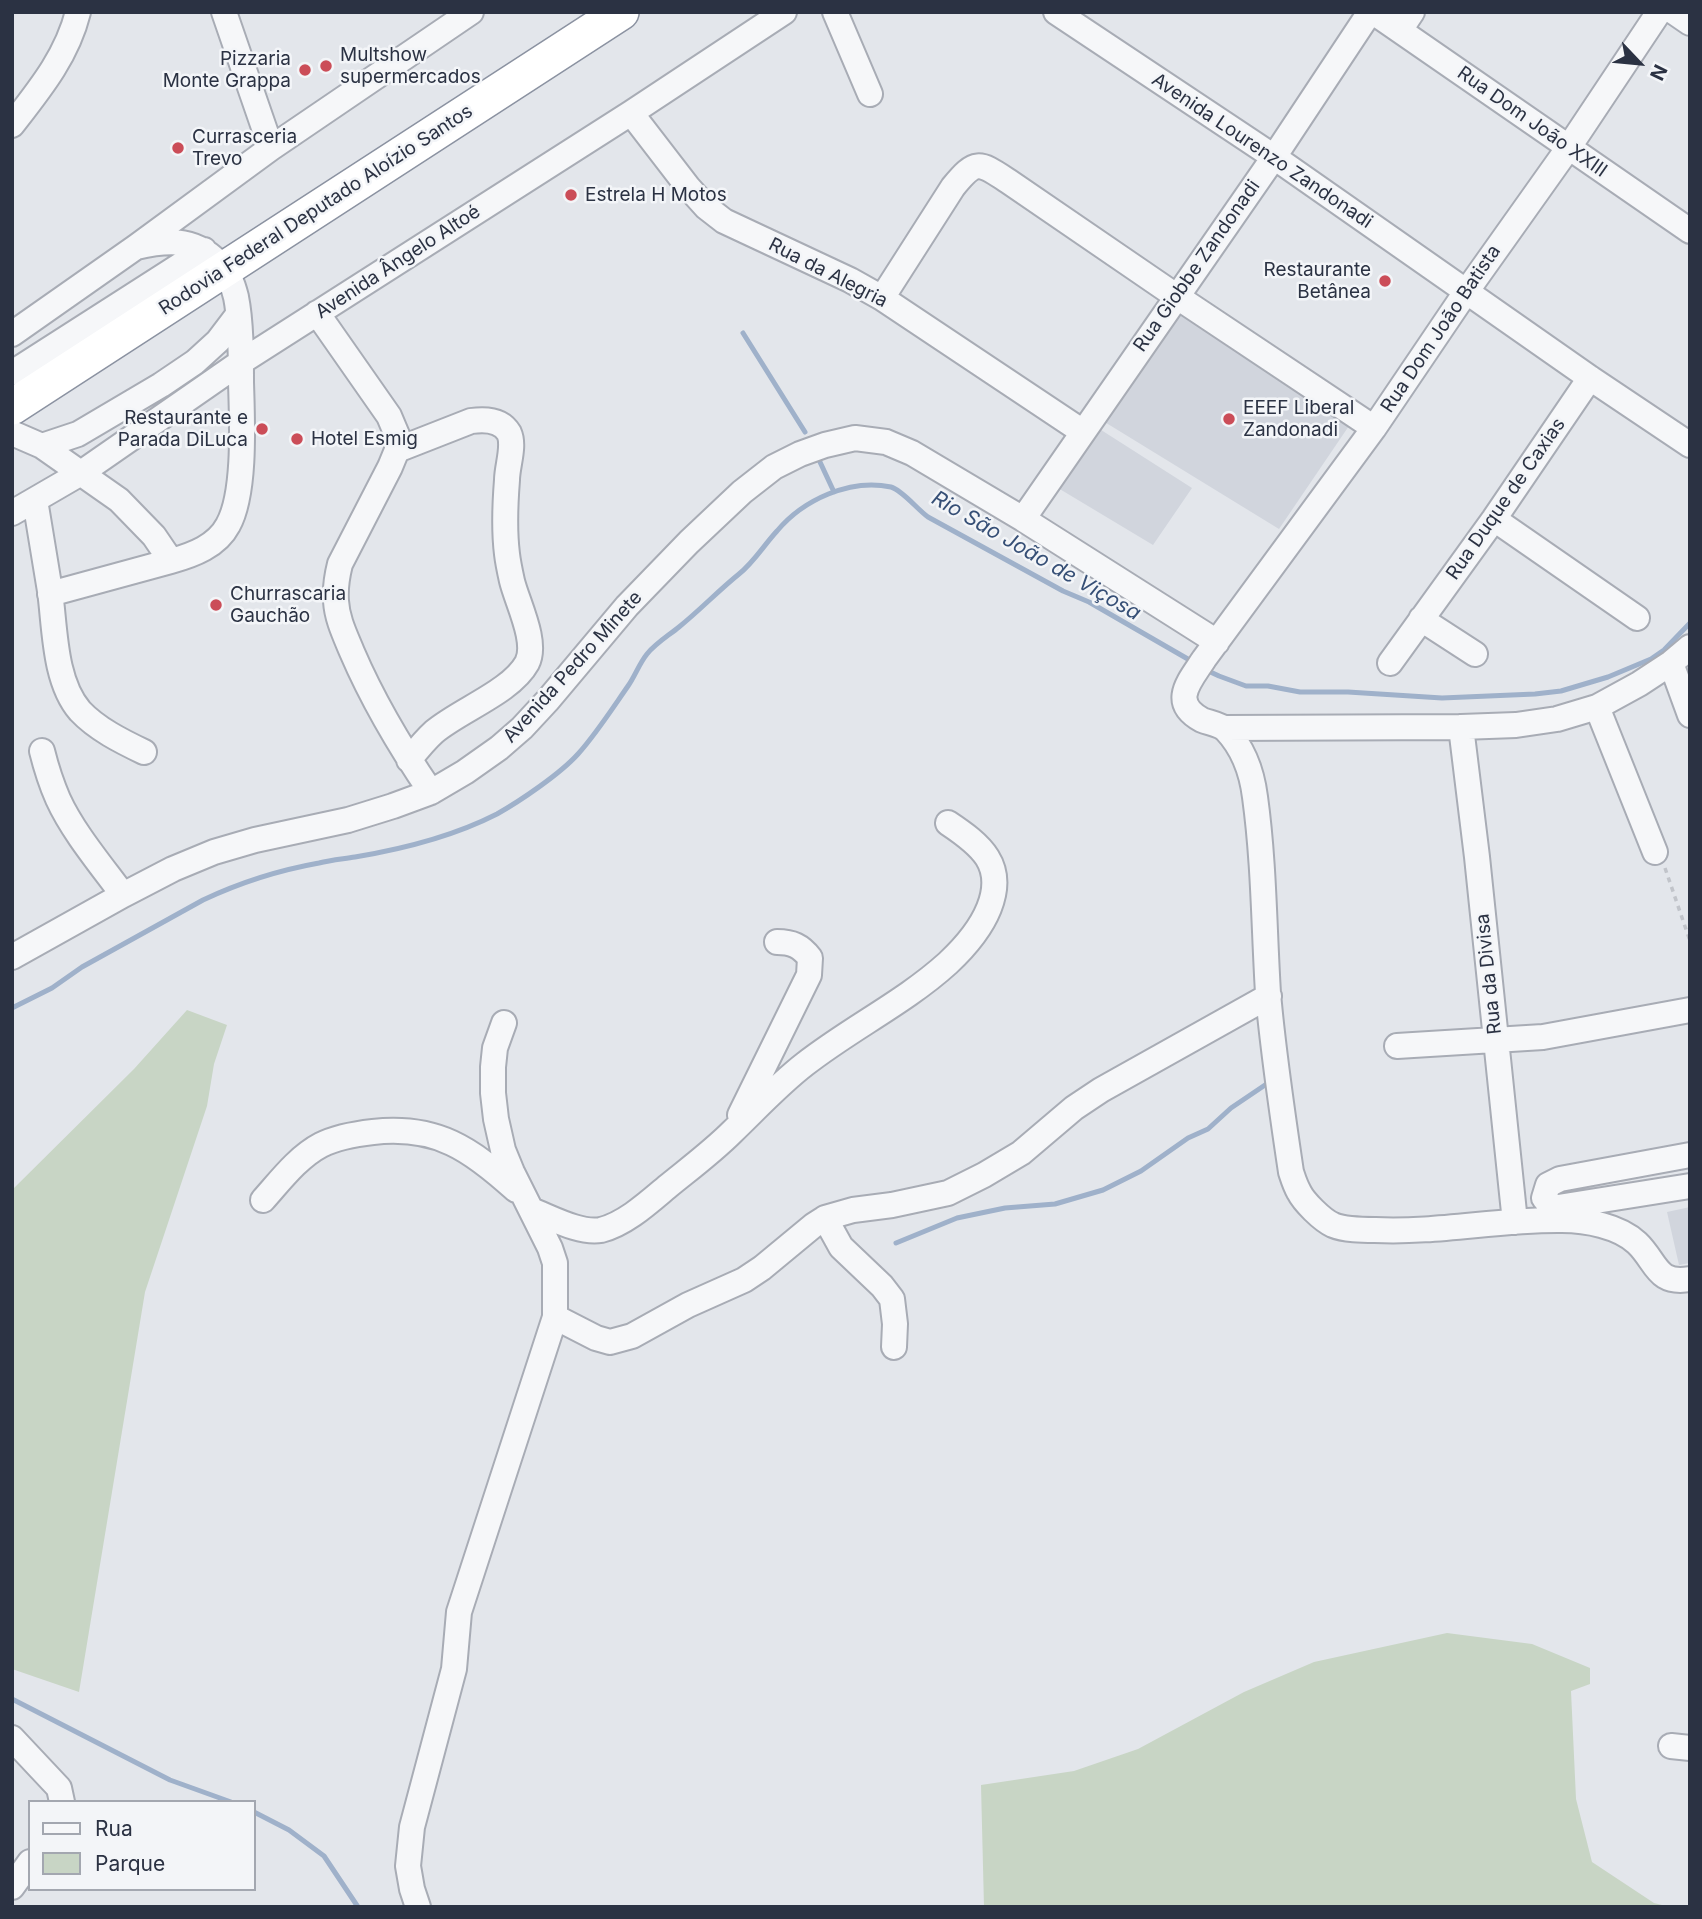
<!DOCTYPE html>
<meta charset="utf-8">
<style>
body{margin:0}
#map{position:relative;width:1702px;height:1919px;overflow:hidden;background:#e3e6eb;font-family:Inter,sans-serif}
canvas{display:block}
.frame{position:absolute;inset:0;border:14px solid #2b3243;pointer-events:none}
.legend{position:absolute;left:28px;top:1800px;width:228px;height:91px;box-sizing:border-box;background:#f3f5f8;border:2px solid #a3a7b0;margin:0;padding:9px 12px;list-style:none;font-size:21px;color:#2b3243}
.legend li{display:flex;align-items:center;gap:14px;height:35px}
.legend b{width:35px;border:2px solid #a3a7b0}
.north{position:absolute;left:1604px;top:28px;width:70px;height:70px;-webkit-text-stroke:5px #f3f5f8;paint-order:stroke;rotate:116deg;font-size:19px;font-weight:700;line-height:28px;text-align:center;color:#2b3243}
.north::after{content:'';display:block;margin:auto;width:24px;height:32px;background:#2b3243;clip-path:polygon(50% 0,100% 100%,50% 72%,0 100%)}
</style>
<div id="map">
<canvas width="1702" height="1919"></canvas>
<div class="frame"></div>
<ul class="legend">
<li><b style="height:9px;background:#f6f7f9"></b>Rua</li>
<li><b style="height:19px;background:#c8d5c5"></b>Parque</li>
</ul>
<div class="north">N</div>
</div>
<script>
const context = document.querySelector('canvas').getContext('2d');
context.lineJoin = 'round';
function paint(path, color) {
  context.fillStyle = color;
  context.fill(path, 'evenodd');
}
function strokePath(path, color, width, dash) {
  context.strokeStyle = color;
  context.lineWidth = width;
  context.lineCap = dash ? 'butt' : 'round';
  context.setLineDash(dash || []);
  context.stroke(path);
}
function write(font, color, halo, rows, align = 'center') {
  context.font = font + ' Inter,sans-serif';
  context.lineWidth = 5;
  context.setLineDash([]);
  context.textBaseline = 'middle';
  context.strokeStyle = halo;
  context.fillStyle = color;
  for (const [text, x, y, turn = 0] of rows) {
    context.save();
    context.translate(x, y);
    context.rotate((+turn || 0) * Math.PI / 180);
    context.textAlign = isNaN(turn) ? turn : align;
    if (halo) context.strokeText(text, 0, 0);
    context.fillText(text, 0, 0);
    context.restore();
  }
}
paint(new Path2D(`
 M 1183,308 L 1355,417 L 1279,529 L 1103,421 Z
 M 1098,428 L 1192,488 L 1153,545 L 1058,488 Z
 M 1690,1207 L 1690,1263 L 1679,1265 L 1667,1212 Z`), '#d1d5dd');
paint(new Path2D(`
 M 187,1010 L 227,1025 L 214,1064 L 207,1106 L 145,1292 L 79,1692 L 12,1669 L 12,1190 L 134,1069 Z
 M 1447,1633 L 1532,1644 L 1590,1668 L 1590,1684 L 1571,1691 L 1576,1799 L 1592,1862 L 1654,1903 L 1670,1907 L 984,1907 L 981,1785 L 1074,1771 L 1138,1749 L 1244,1692 L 1314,1662 Z`), '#c8d5c5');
strokePath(new Path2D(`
 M 743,333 L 805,432
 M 820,462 L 834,492
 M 1204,669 L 1219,676 L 1246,686 L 1268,686 L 1300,692 L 1348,692 L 1442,698 L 1535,694 L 1561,691 L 1608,677 L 1651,659 L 1664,650 L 1690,623
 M 12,1008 L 52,988 L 82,967 L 203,900 C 239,883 280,870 319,863 C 331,860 343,859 355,857 C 403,849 454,836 497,814 C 520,801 560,774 578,754 C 596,734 612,709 628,686 C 635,676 639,664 647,654 C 656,643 668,636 679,627 C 700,610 718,591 739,574 C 754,562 764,545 777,531 C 803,500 850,478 891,487 C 902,490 917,509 928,517 L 1063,591 L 1089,602 L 1193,662
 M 896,1243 L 957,1218 L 1005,1208 L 1055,1204 L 1103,1190 L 1141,1171 L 1188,1138 L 1208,1129 L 1231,1108 L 1268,1083
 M 12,1699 L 170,1780 L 231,1802
 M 254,1812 L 289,1830 L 324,1856 L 358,1907`), '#9fb1ca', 5);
const minor = new Path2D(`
 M 224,12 L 271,148
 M 835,12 L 870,94
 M 1056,12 L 1274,157 L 1590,378 L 1690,445
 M 1373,12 L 1690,231
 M 1659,12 L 1569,147 L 1466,292 L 1374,428 L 1204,659 C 1190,681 1169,702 1202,720 C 1209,723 1220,724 1226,730 C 1243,748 1252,773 1255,797 C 1264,862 1264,928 1268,993 C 1273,1052 1282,1112 1291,1172 C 1293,1178 1295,1185 1299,1192 C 1304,1202 1322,1220 1333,1225 C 1345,1230 1362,1230 1375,1230 C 1438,1233 1499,1219 1562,1220 C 1586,1220 1619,1226 1637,1243 C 1657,1262 1656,1285 1690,1279
 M 1674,12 L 1690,23
 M 1400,30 L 1412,12
 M 631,113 L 688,187 L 706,207 L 724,221 L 850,280 L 882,298 L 1083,432
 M 12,125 C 40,89 67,56 78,12
 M 882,298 L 953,187 C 976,159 979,162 1008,181 L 1176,296 L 1374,428
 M 317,313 L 389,416 L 397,435 L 397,450 L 390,467 L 340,564 C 337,576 335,588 336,601 C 337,619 345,635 352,652 C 373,701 401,748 431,792
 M 12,334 L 136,247 L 271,148 L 471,12
 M 12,373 L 204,250
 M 12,433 L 42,446 L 119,500 L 154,536 L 171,561 C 193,555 217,546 228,525 C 246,493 242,419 241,382 C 241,356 241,322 236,297 C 234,289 229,274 223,268 C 198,238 171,239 136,247
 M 42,446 L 78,434 L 161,385 L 195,362 L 218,341 L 237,316
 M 397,450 L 471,421 C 485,419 501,419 509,433 C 515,446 507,466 507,480 C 505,505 504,530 507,554 C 508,563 510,572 512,581 C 517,602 538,642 527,663 C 511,692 460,710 434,732 C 425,740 417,750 409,760
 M 35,500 C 40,530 45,560 50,591 C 55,628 54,681 80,711 C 97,729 121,741 144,752
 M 12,513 L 81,473 L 241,362 L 631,113 L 784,12
 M 1023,519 L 1274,157 L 1370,12
 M 1494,519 L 1637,618
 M 50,594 L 171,561
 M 1421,619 L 1475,654
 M 1390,663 L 1494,519 L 1590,378
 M 1671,663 L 1690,715
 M 1597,707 L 1655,852
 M 1461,727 L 1477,857 L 1515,1222
 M 1224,728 L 1461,727 L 1516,725 L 1557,719 L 1597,707 L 1639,684 L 1671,663 L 1690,647
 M 42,751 C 46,767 51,783 58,799 C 73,832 101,865 123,895
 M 12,957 L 123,895 L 173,869 L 214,852 L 255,840 L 348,820 L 393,806 L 431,792 L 465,772 L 499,748 L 522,728 L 548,700 L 627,606 L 689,542 L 742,492 L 774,467 L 800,454 L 825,445 L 855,438 L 886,442 L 912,453 L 1023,519 L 1217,642
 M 1397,1046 L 1543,1037 L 1690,1010
 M 740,1115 L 809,975 L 810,958 C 801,946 792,942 777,942
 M 263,1200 C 280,1181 298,1157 321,1145 C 337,1137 355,1134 373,1132 C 437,1125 471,1149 516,1190
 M 1552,1208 L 1690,1186
 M 531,1210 C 550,1217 580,1234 601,1230 C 625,1224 648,1203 667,1187 C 689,1169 712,1152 732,1132 C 756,1109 779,1084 805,1064 C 851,1028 905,1002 948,963 C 964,948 981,928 989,908 C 1006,865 981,845 948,823
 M 825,1218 L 841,1247 L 882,1286 L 892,1299 L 895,1324 L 894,1347
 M 1562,1220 L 1544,1198 L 1548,1185 L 1560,1179 L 1690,1155
 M 555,1317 L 596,1338 L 610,1342 L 632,1336 L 688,1305 L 744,1280 L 762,1268 L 814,1225 L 825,1218 L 853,1210 L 892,1205 L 948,1193 L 984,1175 L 1021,1153 L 1074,1108 L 1101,1090 L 1269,996
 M 12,1738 L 59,1788 L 62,1802
 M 1671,1746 L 1690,1748
 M 12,1887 L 30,1862
 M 418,1907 L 412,1889 L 408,1866 L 412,1827 L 454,1669 L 459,1612 L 555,1317 L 555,1263 L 550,1248 L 512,1172 L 503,1150 L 496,1119 L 493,1093 L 493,1067 L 495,1048 L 504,1023`);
const highway = new Path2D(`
 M 12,407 L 621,12`);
strokePath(minor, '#a8acb5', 28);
strokePath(highway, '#8b92a1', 38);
strokePath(new Path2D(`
 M 1665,868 L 1690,941`), '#c1c4ca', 3.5, [5, 5]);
strokePath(minor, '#f6f7f9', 24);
strokePath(highway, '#fff', 35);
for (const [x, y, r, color] of [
 [326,66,7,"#cb4d58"],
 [305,70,7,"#cb4d58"],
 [178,148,7,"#cb4d58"],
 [571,195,7,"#cb4d58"],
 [1385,281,7,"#cb4d58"],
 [1229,419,7,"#cb4d58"],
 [262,429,7,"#cb4d58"],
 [297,439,7,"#cb4d58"],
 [216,605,7,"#cb4d58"]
]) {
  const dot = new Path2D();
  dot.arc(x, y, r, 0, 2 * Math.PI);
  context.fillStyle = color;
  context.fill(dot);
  strokePath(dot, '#f3f5f8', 2.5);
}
write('19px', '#2b3243', '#f3f5f8', [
 ["Multshow",340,55],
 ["supermercados",340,77],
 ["Pizzaria",291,59,"right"],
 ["Monte Grappa",291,81,"right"],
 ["Currasceria",192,137],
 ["Trevo",192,159],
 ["Estrela H Motos",585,195],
 ["Restaurante",1371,270,"right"],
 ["Betânea",1371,292,"right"],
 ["EEEF Liberal",1243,408],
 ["Zandonadi",1243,430],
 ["Restaurante e",248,418,"right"],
 ["Parada DiLuca",248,440,"right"],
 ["Hotel Esmig",311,439],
 ["Churrascaria",230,594],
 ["Gauchão",230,616]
], 'left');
write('19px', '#2b3243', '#f3f5f8', [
 ["Rua Dom João XXIII",1532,122,35],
 ["Avenida Lourenzo Zandonadi",1262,151,34],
 ["Rodovia Federal Deputado Aloízio Santos",316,210,-33],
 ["Avenida Ângelo Altoé",398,262,-33],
 ["Rua Giobbe Zandonadi",1197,266,-55],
 ["Rua da Alegria",828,273,27],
 ["Rua Dom João Batista",1441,329,-56],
 ["Rua Duque de Caxias",1506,499,-55],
 ["Avenida Pedro Minete",573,667,-48],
 ["Rua da Divisa",1489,974,-96]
]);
write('italic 21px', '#364f76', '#f3f5f8', [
 ["Rio São João de Viçosa",1036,556,30]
]);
</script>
